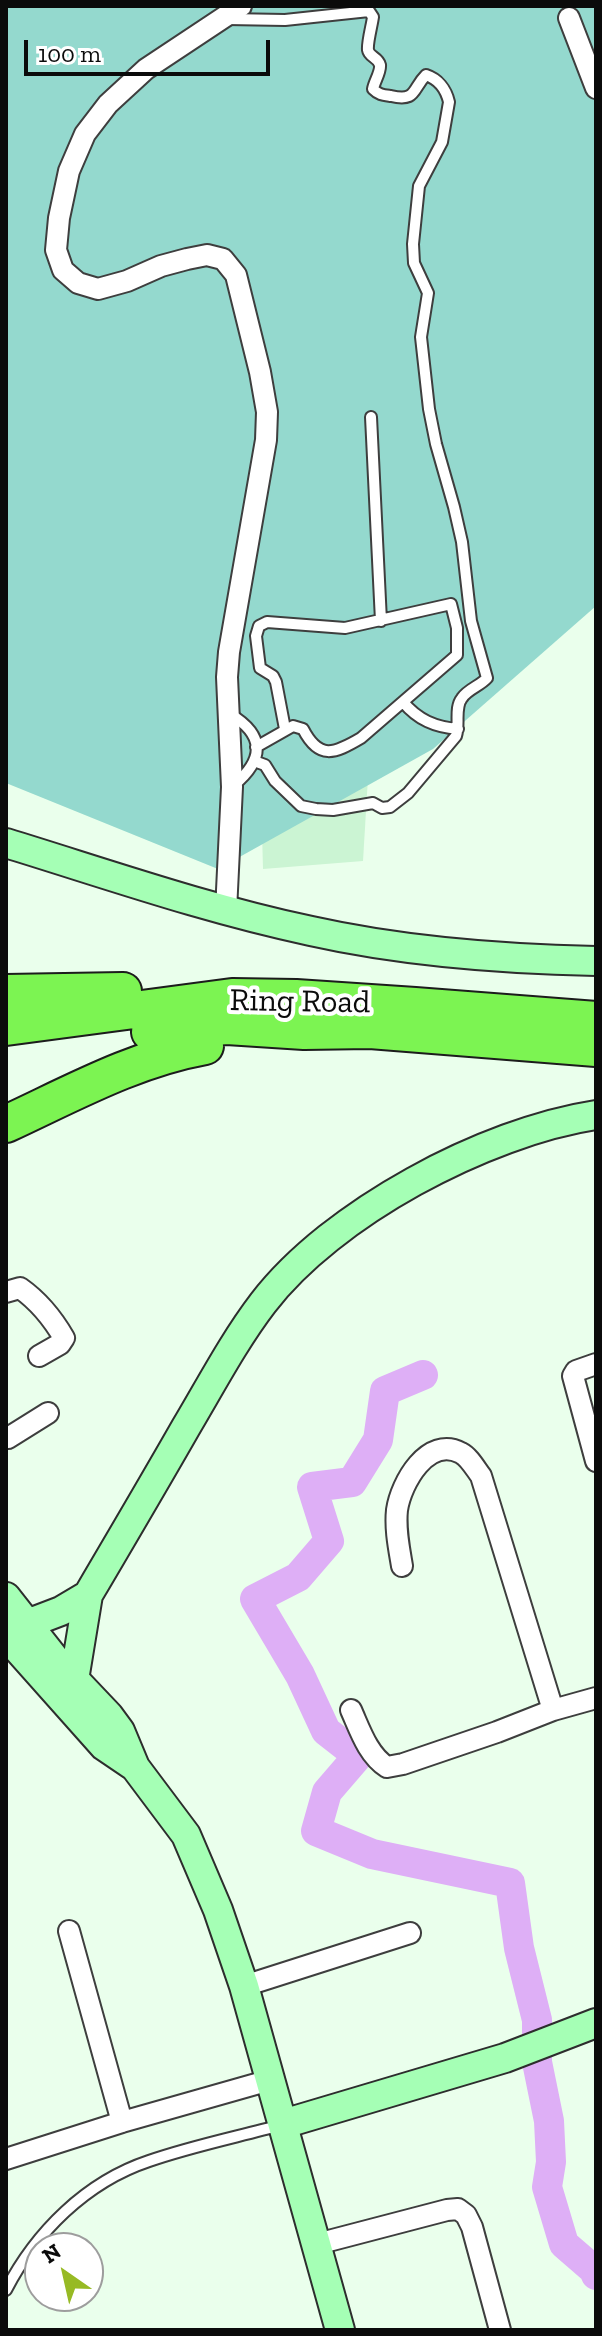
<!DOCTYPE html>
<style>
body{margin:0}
#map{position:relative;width:602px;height:2336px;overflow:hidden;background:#eaffec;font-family:"Zilla Slab",serif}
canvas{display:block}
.frame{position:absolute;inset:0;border:8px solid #0b0b0b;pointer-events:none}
.north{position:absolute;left:24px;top:2232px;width:80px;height:80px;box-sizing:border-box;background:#fff;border:2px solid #9d9d9d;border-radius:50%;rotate:326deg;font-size:22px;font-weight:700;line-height:32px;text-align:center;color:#0b0b0b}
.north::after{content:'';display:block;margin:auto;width:28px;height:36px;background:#97ba24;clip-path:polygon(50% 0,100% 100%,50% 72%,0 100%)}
.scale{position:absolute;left:24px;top:40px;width:246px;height:36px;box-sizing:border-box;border:4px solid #0b0b0b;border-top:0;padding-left:10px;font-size:24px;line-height:28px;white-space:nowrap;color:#0b0b0b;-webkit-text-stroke:6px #fff;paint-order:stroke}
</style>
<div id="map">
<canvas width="602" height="2336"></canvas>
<div class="frame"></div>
<div class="north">N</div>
<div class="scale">100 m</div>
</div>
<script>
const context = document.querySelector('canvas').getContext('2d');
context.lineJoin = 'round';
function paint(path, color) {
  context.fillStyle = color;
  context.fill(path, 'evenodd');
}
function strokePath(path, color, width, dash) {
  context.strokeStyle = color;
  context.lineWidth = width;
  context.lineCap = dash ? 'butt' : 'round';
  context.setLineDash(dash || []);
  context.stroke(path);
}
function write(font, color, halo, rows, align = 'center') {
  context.font = font + ' "Zilla Slab",serif';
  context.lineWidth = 8;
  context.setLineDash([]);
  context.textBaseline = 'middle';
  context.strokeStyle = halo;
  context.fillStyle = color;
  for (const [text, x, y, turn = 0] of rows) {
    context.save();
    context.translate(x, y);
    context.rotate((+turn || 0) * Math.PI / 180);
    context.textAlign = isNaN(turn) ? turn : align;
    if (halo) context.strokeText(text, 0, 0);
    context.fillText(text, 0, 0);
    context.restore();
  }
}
paint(new Path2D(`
 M 257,643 L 369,761 L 363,861 L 263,869 Z`), '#cbf4d3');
paint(new Path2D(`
 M 6,6 L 596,6 L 596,606 L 433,749 L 218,869 L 6,783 Z`), '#94d9ce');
strokePath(new Path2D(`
 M 423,1375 L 385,1391 L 378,1440 L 352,1482 L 312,1487 L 329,1541 L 298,1577 L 255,1599 L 300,1675 L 326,1731 L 358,1756 L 327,1792 L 316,1831 L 372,1854 L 510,1883 L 519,1948 L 537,2020 L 537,2062 L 549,2121 L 551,2162 L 547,2187 L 564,2244 L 594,2270 L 596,2275`), '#deaff6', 30);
const lane = new Path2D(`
 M 227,19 L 285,20 L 369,11 L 373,17 C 372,25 367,43 368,50 C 369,57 378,57 380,65 C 381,72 374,82 373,89 C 379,95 383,95 391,96 C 417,102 412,89 426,75 C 438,79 446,89 449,102 L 442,142 L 419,186 L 413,244 L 414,263 L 428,293 L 421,337 L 429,409 L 436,444 L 454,507 L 462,542 L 471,621 L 487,678 C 480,686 468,689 462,698 C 454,708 460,724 456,736 L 408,793 L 390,807 L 382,808 L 373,803 L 333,810 L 316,809 L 301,806 L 275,781 L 265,765 L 254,761
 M 371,417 L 381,621
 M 403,702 C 418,720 435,727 458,729
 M 230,714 C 265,735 265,759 234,785
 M 256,747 L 293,726 L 303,729 C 319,760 334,754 361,738 L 457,655 L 457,628 L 451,604 L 345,628 L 267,622 L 259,626 L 256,636 L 260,668 L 273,676 L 276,682 L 285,729
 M 6,2290 C 36,2232 86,2182 149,2161 C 192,2146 237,2137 281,2125`);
const street = new Path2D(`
 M 569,18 L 596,88
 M 226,911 L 232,787 L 227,677 L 229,652 L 266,440 L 267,412 L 260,372 L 236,275 L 223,259 L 207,255 L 187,259 L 161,266 L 127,281 L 98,289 L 78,283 L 63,270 L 56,250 L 59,218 L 69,171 L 85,134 L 108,104 L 146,69 L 241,6
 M 6,1292 L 20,1288 C 37,1300 53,1319 64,1338 L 60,1344 L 39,1356
 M 596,1364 L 576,1371 L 573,1376 L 596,1461
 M 8,1438 L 48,1413
 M 402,1566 C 399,1548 395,1529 397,1510 C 401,1483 428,1435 461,1453 C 469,1457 475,1468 481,1476 L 553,1710
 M 351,1710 C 360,1730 368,1755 387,1767 L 403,1764 L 497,1732 L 553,1710 L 596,1698
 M 69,1931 L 122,2122
 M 244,1986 L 410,1933
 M 6,2159 L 122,2122 L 270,2080
 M 317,2244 L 447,2210 L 458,2209 L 466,2215 L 472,2227 L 500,2330`);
const secondary = new Path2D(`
 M 6,843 C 107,874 207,909 311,931 C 405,952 500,959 596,961
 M 6,1597 L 54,1658 L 109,1716 L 120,1731 L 135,1767 L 186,1835 L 218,1910 L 244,1986 L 340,2330
 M 6,1632 L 61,1611 L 88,1595 C 121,1539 154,1483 186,1427 C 211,1385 234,1341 263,1303 C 332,1213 485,1132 596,1115
 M 6,1636 L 104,1746 L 135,1767
 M 74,1680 L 88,1595
 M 283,2124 L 505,2058 L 596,2023`);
const highway = new Path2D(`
 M 6,993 L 123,991
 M 6,1027 L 232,997 L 296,998 L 415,1006 L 596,1020
 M 150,1032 L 227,1026 L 304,1031 L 370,1030 L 596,1048
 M 6,1124 C 71,1094 133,1059 205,1046`);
strokePath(lane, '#3e3e3e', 14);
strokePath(street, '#3e3e3e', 24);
strokePath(secondary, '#2d2d2d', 32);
strokePath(highway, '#1c1c1c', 40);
strokePath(lane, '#fff', 10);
strokePath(street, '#fff', 20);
strokePath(secondary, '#a5ffb5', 28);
strokePath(highway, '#7cf452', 36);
write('32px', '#0b0b0b', '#fff', [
 ["Ring Road",300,1002,1]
]);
</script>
